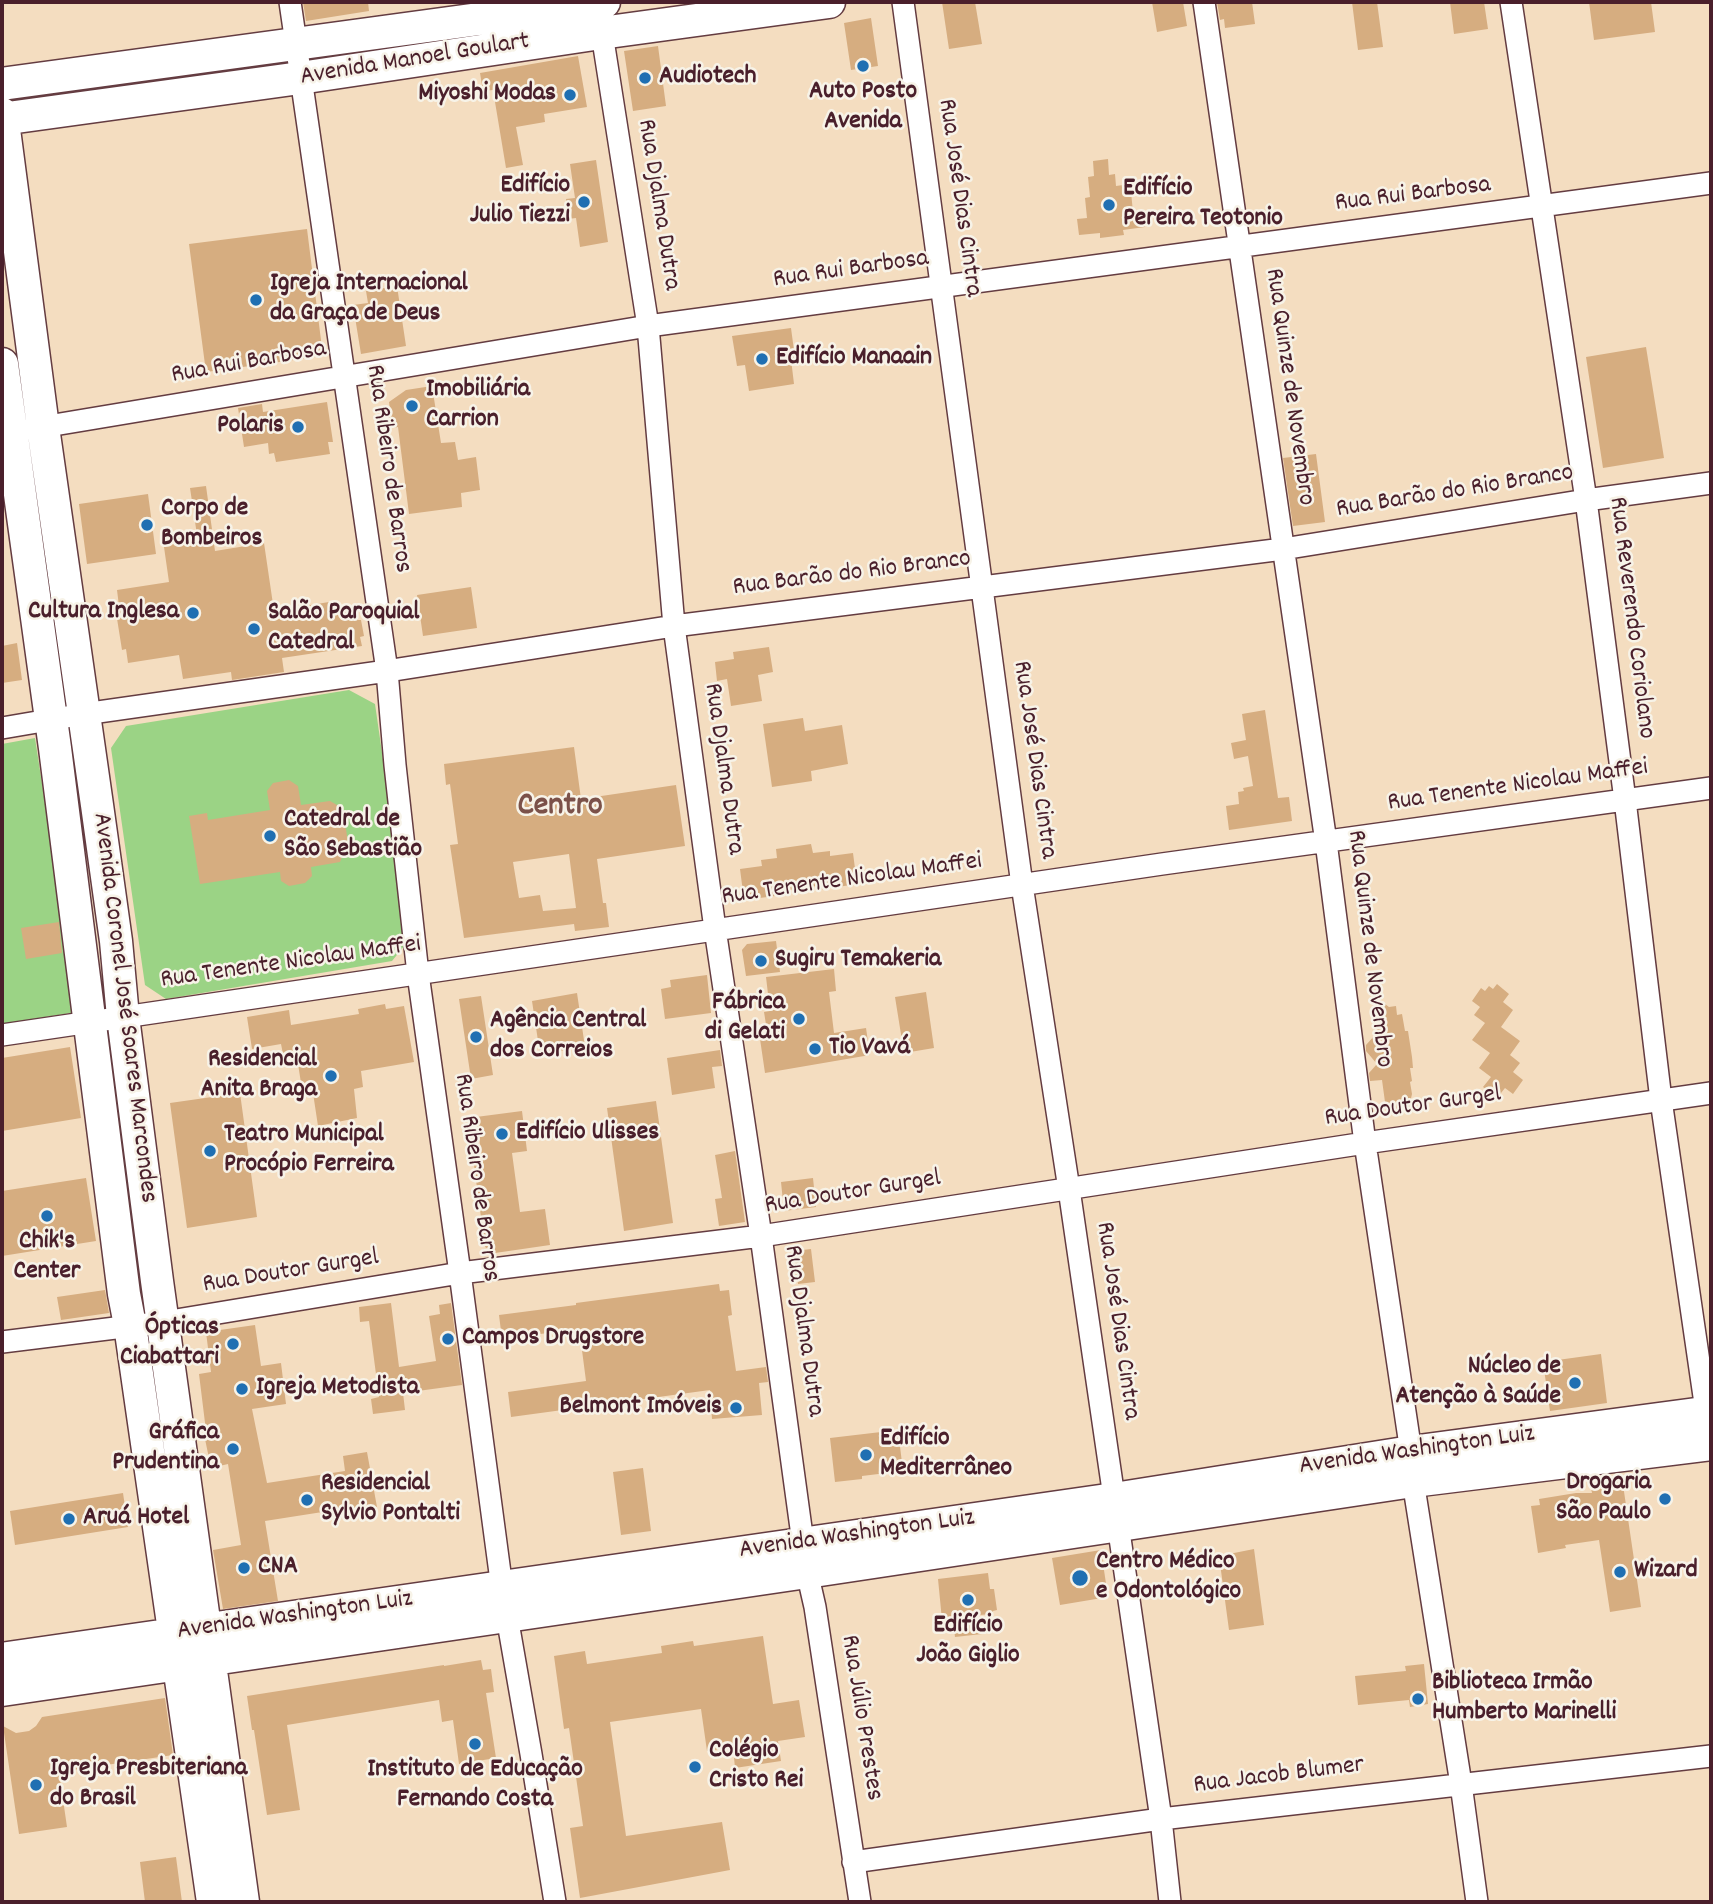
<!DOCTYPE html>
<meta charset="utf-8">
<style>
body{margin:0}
#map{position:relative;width:1713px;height:1904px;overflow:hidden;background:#f4ddc0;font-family:Dekko,sans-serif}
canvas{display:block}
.frame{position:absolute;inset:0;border:4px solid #4a1f2b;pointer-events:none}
</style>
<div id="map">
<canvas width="1713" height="1904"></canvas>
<div class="frame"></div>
</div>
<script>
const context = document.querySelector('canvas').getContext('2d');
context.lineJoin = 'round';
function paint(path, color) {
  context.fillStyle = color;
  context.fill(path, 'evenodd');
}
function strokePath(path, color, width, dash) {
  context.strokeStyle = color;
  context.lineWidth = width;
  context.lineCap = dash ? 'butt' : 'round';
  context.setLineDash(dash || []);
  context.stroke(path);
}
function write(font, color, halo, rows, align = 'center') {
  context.font = font + ' Dekko,sans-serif';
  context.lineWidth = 5;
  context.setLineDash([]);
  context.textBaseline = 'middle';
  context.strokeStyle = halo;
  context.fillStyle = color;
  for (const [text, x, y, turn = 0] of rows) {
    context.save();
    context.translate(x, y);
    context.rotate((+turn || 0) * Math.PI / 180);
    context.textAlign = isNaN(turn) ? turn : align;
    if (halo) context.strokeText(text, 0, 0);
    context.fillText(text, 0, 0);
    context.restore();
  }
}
paint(new Path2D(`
 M 349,690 L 375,704 L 409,940 L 392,961 L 166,999 L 145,985 L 111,748 L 126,726 Z
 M 35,738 L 77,1012 L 2,1024 L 2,744 Z`), '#9bd385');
paint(new Path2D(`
 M 303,2 L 368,2 L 369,11 L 306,21 Z
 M 942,2 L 975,2 L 982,44 L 949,49 Z
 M 1152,2 L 1183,2 L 1187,26 L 1157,32 Z
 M 1217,2 L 1252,2 L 1255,24 L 1225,28 L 1224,19 L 1220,20 Z
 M 1352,2 L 1377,2 L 1383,47 L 1358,50 Z
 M 1450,2 L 1484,2 L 1488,29 L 1454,34 Z
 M 1589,2 L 1651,2 L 1655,32 L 1594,40 Z
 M 871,18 L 878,66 L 851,70 L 844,23 Z
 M 658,46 L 666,106 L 633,111 L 624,51 Z
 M 578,56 L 587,107 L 544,114 L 545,122 L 516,127 L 523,165 L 506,168 L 493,90 L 483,91 L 480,73 Z
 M 1108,159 L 1109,175 L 1115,174 L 1116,186 L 1123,185 L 1124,193 L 1131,192 L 1133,212 L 1143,211 L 1145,227 L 1123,230 L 1124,235 L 1100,238 L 1100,233 L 1079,235 L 1077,219 L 1087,218 L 1085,198 L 1090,197 L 1088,177 L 1094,176 L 1093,161 Z
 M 596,160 L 608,242 L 580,247 L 576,218 L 568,219 L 566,199 L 575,198 L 570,164 Z
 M 307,229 L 323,356 L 206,372 L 189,244 Z
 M 397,286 L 406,346 L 361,354 L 353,305 L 368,303 L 366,291 Z
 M 791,328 L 795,358 L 791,359 L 794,384 L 749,391 L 745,365 L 737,366 L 732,336 Z
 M 1646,347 L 1664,458 L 1603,468 L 1586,357 Z
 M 432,386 L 441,443 L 455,442 L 458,460 L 476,457 L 480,490 L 461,493 L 462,507 L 409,514 L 398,427 L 386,429 L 383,411 L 390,410 L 389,402 L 406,390 Z
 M 327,402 L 333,442 L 328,442 L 330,454 L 276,462 L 274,453 L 269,454 L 268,443 L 244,447 L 238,408 L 262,404 L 263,412 Z
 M 1316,454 L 1325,522 L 1293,526 L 1283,458 Z
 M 206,486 L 215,551 L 264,543 L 274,611 L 329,602 L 331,610 L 355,606 L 358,620 L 361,620 L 364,636 L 360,637 L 362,646 L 282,658 L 284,672 L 232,680 L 231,672 L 183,679 L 179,655 L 128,663 L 126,649 L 122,650 L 115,606 L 119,606 L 117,590 L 169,582 L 163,540 L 197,535 L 190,488 Z
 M 148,494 L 156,554 L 87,564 L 79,504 Z
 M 471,587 L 477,628 L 423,636 L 417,595 Z
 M 17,643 L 22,680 L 2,683 L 2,646 Z
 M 769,647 L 773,672 L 758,675 L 762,701 L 731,706 L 727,679 L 717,681 L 715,662 L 734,659 L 733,652 Z
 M 1265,710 L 1278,798 L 1289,797 L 1292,821 L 1229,830 L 1226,806 L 1239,804 L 1238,792 L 1244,791 L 1243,788 L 1253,786 L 1248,756 L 1234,759 L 1231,743 L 1246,740 L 1242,714 Z
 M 803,718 L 805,731 L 842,725 L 848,764 L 811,771 L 812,781 L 772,787 L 763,724 Z
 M 574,747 L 581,799 L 676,785 L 685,846 L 597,859 L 603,903 L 606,903 L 609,927 L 575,931 L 574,924 L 464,938 L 450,845 L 458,844 L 450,784 L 446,785 L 444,764 ZM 569,854 L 576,908 L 543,911 L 540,895 L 519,898 L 513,862 Z
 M 289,780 L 298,786 L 301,805 L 330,801 L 337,805 L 339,821 L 346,829 L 348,843 L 340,862 L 311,867 L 312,876 L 305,883 L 289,886 L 281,881 L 280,872 L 200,884 L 189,816 L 207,813 L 208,820 L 270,810 L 267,791 L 273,783 Z
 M 811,844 L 813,853 L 830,851 L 830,856 L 853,853 L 857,884 L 818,890 L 817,886 L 782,891 L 783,895 L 744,900 L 740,869 L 762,866 L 761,860 L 777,858 L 776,849 Z
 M 59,922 L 62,953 L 26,959 L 21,928 Z
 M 776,941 L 780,972 L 746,976 L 742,950 L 747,944 Z
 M 834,969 L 836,991 L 829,992 L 834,1033 L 866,1028 L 870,1055 L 765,1073 L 760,1039 L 768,1037 L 764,1012 L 770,1011 L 766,977 Z
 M 707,975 L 711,1013 L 665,1019 L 661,989 L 671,987 L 670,980 Z
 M 1497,984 L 1509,994 L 1503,1002 L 1513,1010 L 1501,1027 L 1520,1041 L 1510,1055 L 1520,1063 L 1513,1072 L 1523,1080 L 1513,1094 L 1505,1088 L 1497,1098 L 1483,1087 L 1491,1077 L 1479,1068 L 1490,1053 L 1472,1040 L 1485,1023 L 1474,1015 L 1480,1007 L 1472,1001 L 1481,988 L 1485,991 L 1489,986 L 1493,989 Z
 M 926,992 L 934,1048 L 904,1053 L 895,997 Z
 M 577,993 L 585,1047 L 540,1054 L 532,1001 Z
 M 481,996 L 493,1075 L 471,1079 L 459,999 Z
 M 385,1004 L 386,1009 L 404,1006 L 414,1062 L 361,1071 L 363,1087 L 354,1089 L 357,1118 L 318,1126 L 313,1093 L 303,1096 L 296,1051 L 283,1054 L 281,1044 L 252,1049 L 247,1017 L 289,1010 L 291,1025 L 359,1014 L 358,1009 Z
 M 1385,1004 L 1389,1007 L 1396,1006 L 1397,1015 L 1402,1014 L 1405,1031 L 1408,1031 L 1412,1057 L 1413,1068 L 1410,1068 L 1412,1081 L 1410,1082 L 1412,1094 L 1409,1107 L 1404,1108 L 1401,1112 L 1396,1109 L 1390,1110 L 1385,1102 L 1382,1080 L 1370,1081 L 1369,1073 L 1377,1064 L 1366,1051 L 1366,1045 L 1375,1035 L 1373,1010 L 1381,1008 Z
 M 70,1047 L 81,1118 L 2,1131 L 2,1058 Z
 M 720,1050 L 722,1066 L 712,1067 L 715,1088 L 672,1095 L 667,1058 Z
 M 240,1093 L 257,1217 L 187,1228 L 170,1103 Z
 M 656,1101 L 673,1223 L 624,1231 L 607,1108 Z
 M 522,1111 L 527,1151 L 512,1153 L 520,1212 L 545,1209 L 550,1245 L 495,1253 L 485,1247 L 473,1158 L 482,1157 L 476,1117 Z
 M 735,1151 L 745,1222 L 719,1226 L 715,1199 L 722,1198 L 715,1155 Z
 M 86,1178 L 96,1241 L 2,1256 L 2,1191 Z
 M 813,1178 L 816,1207 L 784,1211 L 781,1182 Z
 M 811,1249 L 815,1282 L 798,1284 L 794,1251 Z
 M 719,1284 L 720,1291 L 729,1290 L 732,1315 L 728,1316 L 736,1371 L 766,1367 L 768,1382 L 759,1383 L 762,1415 L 712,1419 L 710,1390 L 511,1417 L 508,1392 L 586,1381 L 580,1335 L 572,1336 L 571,1330 L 502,1339 L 499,1315 L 576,1305 L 576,1303 Z
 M 105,1290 L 109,1313 L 61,1320 L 57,1297 Z
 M 391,1303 L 399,1367 L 436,1361 L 429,1316 L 440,1314 L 439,1305 L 451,1303 L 462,1385 L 403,1393 L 405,1410 L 373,1414 L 371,1399 L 379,1397 L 369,1321 L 360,1322 L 359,1307 Z
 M 255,1325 L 261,1366 L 281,1363 L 286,1404 L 252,1409 L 267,1483 L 345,1471 L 343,1456 L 367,1452 L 377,1507 L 374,1507 L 374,1512 L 349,1516 L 348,1508 L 265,1521 L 278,1601 L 223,1609 L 213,1550 L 241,1545 L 228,1464 L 211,1468 L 205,1439 L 207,1439 L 199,1374 L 211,1372 L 206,1332 Z
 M 1601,1354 L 1607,1403 L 1550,1411 L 1543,1362 Z
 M 898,1430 L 903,1471 L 862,1476 L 862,1479 L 835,1482 L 830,1438 Z
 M 643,1468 L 651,1531 L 621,1535 L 613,1472 Z
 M 1622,1478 L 1641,1607 L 1610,1612 L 1599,1540 L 1565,1545 L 1566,1548 L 1538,1553 L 1531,1506 L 1540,1505 L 1539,1499 L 1576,1493 L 1592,1493 L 1590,1483 Z
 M 123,1493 L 128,1527 L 15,1545 L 10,1511 Z
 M 1254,1549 L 1264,1625 L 1229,1630 L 1219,1556 Z
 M 1101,1550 L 1108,1597 L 1060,1605 L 1052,1558 Z
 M 988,1573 L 990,1589 L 994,1589 L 997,1610 L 993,1611 L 993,1614 L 979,1615 L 982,1634 L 955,1637 L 953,1619 L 942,1620 L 938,1579 Z
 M 763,1636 L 773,1704 L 799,1700 L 805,1737 L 778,1741 L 781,1761 L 735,1768 L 733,1747 L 707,1751 L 701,1709 L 610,1722 L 626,1836 L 722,1822 L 730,1870 L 580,1898 L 570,1828 L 583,1826 L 569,1728 L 564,1729 L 554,1656 L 585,1651 L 587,1664 L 662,1653 L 661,1646 L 693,1641 L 694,1646 Z
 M 481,1660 L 483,1670 L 491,1669 L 494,1692 L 486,1693 L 496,1758 L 459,1764 L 453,1720 L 442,1722 L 439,1700 L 287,1725 L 300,1810 L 267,1815 L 254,1730 L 252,1730 L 247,1696 L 444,1665 L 444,1666 Z
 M 1424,1664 L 1428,1704 L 1410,1707 L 1409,1700 L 1358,1705 L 1355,1676 L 1406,1671 L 1405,1666 Z
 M 165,1698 L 173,1755 L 59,1772 L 67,1827 L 19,1834 L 3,1726 L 16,1733 L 29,1731 L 36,1726 L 42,1717 Z
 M 176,1857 L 182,1902 L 145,1902 L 140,1862 Z`), '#d6ad80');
const street = new Path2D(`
 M 290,2 L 387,671 L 395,765 L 418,974 L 460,1273 L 502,1588 L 531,1754 L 555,1902
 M 903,2 L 1022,885 L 1069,1189 L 1161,1819 L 1170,1902
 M 1204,2 L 1326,842 L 1365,1143 L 1411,1452 L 1413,1481 L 1461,1784 L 1477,1902
 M 1511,2 L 1586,500 L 1625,800 L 1661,1100 L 1708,1424
 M 600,21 L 648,326 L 674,626 L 715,929 L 761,1236 L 807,1572 L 815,1607 L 860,1902
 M 30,429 L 648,326 L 1711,183
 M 2,728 L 84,714 L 387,671 L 674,626 L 1283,549 L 1586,500 L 1711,483
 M 2,1035 L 1162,864 L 1711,788
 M 2,1342 L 164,1322 L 460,1273 L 761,1236 L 1365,1143 L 1711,1093
 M 853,1862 L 1161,1819 L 1711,1756`);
const secondary = new Path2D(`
 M 2,84 L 604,2
 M 2,114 L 43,427 L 97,805 L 116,941 L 123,1017 L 157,1281 L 243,1902
 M 2,119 L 300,78 L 601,33 L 829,2
 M 2,364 L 55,748 L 124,1294 L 130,1325 L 213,1902
 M 2,1659 L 1114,1499 L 1411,1452 L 1711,1412
 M 2,1690 L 807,1572 L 1413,1481 L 1711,1444`);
strokePath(street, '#643c41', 24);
strokePath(secondary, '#643c41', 35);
strokePath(street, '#fff', 21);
strokePath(secondary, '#fff', 32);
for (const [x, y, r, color] of [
 [863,66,7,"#1f6fb2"],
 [645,78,7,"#1f6fb2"],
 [570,95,7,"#1f6fb2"],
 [584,202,7,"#1f6fb2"],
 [1109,205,7,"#1f6fb2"],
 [256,300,7,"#1f6fb2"],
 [762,359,7,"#1f6fb2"],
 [412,406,7,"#1f6fb2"],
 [298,427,7,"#1f6fb2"],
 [147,525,7,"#1f6fb2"],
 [193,613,7,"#1f6fb2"],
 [254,629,7,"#1f6fb2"],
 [270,836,7,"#1f6fb2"],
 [761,961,7,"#1f6fb2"],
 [799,1019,7,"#1f6fb2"],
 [476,1037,7,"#1f6fb2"],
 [815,1049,7,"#1f6fb2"],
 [331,1076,7,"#1f6fb2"],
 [502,1134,7,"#1f6fb2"],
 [210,1151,7,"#1f6fb2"],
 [47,1216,7,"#1f6fb2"],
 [448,1339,7,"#1f6fb2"],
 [233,1344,7,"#1f6fb2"],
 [1575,1383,7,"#1f6fb2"],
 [242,1389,7,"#1f6fb2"],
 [736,1408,7,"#1f6fb2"],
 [233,1449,7,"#1f6fb2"],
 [866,1455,7,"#1f6fb2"],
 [1665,1499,7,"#1f6fb2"],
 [307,1500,7,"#1f6fb2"],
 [69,1519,7,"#1f6fb2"],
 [244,1568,7,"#1f6fb2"],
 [1620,1572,7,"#1f6fb2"],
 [1080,1578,9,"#1f6fb2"],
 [968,1600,7,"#1f6fb2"],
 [1418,1699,7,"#1f6fb2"],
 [475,1744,7,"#1f6fb2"],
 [695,1767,7,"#1f6fb2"],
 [36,1785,7,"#1f6fb2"]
]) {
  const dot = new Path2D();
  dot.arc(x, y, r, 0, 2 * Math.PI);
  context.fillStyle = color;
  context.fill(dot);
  strokePath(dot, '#f7f3e8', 2.5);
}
write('26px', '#4a1f2b', '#f7f3e8', [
 ["Avenida Manoel Goulart",415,61,-9],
 ["Rua Rui Barbosa",1413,196,-7],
 ["Rua José Dias Cintra",958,198,82],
 ["Rua Djalma Dutra",657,205,81],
 ["Rua Rui Barbosa",851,271,-8],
 ["Rua Rui Barbosa",249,364,-10],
 ["Rua Quinze de Novembro",1288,387,82],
 ["Rua Ribeiro de Barros",387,469,82],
 ["Rua Barão do Rio Branco",1455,493,-9],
 ["Rua Barão do Rio Branco",852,575,-7],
 ["Rua Reverendo Coriolano",1630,618,83],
 ["Rua José Dias Cintra",1033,760,82],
 ["Rua Djalma Dutra",722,769,82],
 ["Rua Tenente Nicolau Maffei",1518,787,-8],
 ["Rua Tenente Nicolau Maffei",852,881,-8],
 ["Rua Quinze de Novembro",1368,949,83],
 ["Rua Tenente Nicolau Maffei",291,964,-8],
 ["Avenida Coronel José Soares Marcondes",123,1008,83],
 ["Rua Doutor Gurgel",1413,1108,-8],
 ["Rua Ribeiro de Barros",475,1178,82],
 ["Rua Doutor Gurgel",853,1194,-9],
 ["Rua Doutor Gurgel",291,1273,-9],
 ["Rua José Dias Cintra",1116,1321,82],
 ["Rua Djalma Dutra",802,1331,82],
 ["Avenida Washington Luiz",1417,1452,-8],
 ["Avenida Washington Luiz",857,1536,-8],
 ["Avenida Washington Luiz",295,1617,-8],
 ["Rua Júlio Prestes",860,1718,81],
 ["Rua Jacob Blumer",1279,1777,-7]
]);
write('bold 26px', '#4a1f2b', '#f7f3e8', [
 ["Audiotech",659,78],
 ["Auto Posto",863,93,"center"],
 ["Avenida",863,123,"center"],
 ["Miyoshi Modas",556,95,"right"],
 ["Edifício",570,187,"right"],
 ["Julio Tiezzi",570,217,"right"],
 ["Edifício",1123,190],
 ["Pereira Teotonio",1123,220],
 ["Igreja Internacional",270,285],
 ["da Graça de Deus",270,315],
 ["Edifício Manaain",776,359],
 ["Imobiliária",426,391],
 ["Carrion",426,421],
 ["Polaris",284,427,"right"],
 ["Corpo de",161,510],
 ["Bombeiros",161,540],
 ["Cultura Inglesa",179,613,"right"],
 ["Salão Paroquial",268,614],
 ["Catedral",268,644],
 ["Catedral de",284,821],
 ["São Sebastião",284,851],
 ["Sugiru Temakeria",775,961],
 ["Fábrica",785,1004,"right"],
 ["di Gelati",785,1034,"right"],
 ["Agência Central",490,1022],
 ["dos Correios",490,1052],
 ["Tio Vavá",829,1049],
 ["Residencial",317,1061,"right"],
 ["Anita Braga",317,1091,"right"],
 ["Edifício Ulisses",516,1134],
 ["Teatro Municipal",224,1136],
 ["Procópio Ferreira",224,1166],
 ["Chik's",47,1243,"center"],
 ["Center",47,1273,"center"],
 ["Ópticas",219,1329,"right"],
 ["Ciabattari",219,1359,"right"],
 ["Campos Drugstore",462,1339],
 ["Núcleo de",1561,1368,"right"],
 ["Atenção à Saúde",1561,1398,"right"],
 ["Igreja Metodista",256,1389],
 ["Belmont Imóveis",722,1408,"right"],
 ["Gráfica",219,1434,"right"],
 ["Prudentina",219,1464,"right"],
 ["Edifício",880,1440],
 ["Mediterrâneo",880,1470],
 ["Drogaria",1651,1484,"right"],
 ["São Paulo",1651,1514,"right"],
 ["Residencial",321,1485],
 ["Sylvio Pontalti",321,1515],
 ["Aruá Hotel",83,1519],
 ["Centro Médico",1096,1563],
 ["e Odontológico",1096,1593],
 ["CNA",258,1568],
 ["Wizard",1634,1572],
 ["Edifício",968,1627,"center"],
 ["João Giglio",968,1657,"center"],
 ["Biblioteca Irmão",1432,1684],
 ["Humberto Marinelli",1432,1714],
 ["Colégio",709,1752],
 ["Cristo Rei",709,1782],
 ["Igreja Presbiteriana",50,1770],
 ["do Brasil",50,1800],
 ["Instituto de Educação",475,1771,"center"],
 ["Fernando Costa",475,1801,"center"]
], 'left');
write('bold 33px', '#7b5149', '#f7f3e8', [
 ["Centro",560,808]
]);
</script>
